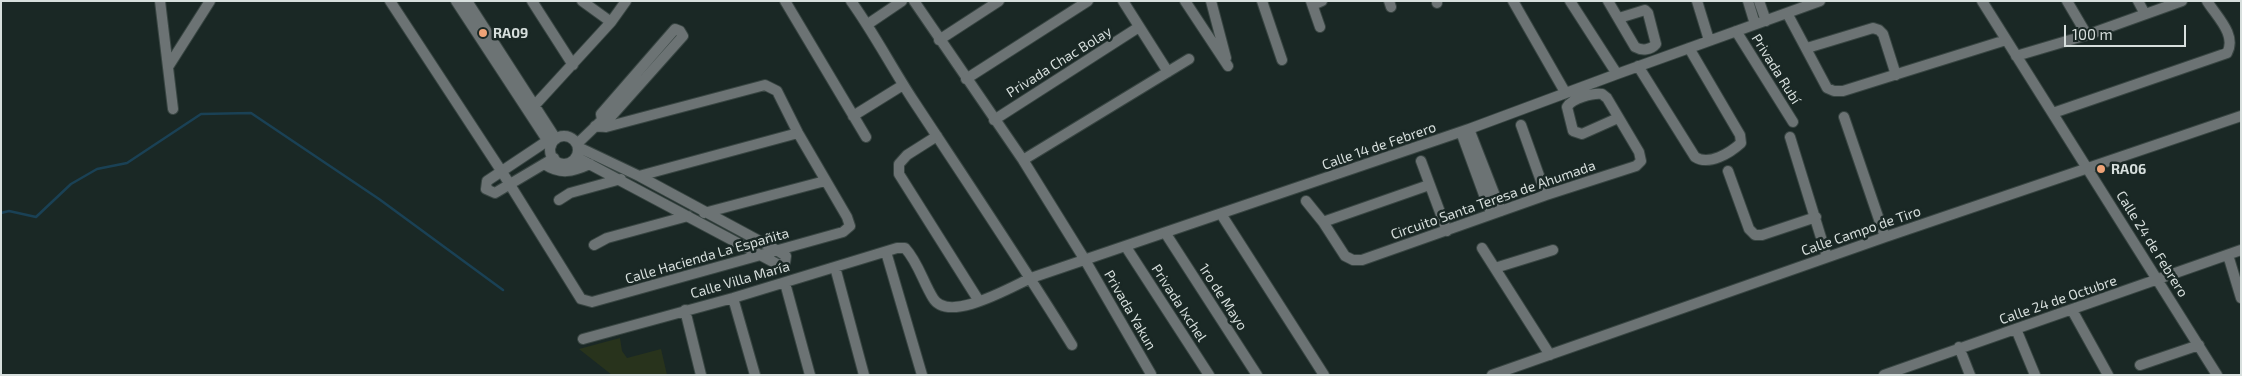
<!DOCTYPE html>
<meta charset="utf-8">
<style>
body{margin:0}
#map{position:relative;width:2242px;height:376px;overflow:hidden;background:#1a2825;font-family:"Exo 2",sans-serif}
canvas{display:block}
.frame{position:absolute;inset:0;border:2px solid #d7dfdd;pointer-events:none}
.scale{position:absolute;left:2064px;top:25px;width:122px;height:22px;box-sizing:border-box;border:2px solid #d7dfdd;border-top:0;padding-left:6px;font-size:15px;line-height:18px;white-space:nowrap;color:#d7dfdd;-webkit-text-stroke:4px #1a2825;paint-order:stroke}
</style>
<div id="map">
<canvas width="2242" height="376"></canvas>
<div class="frame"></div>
<div class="scale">100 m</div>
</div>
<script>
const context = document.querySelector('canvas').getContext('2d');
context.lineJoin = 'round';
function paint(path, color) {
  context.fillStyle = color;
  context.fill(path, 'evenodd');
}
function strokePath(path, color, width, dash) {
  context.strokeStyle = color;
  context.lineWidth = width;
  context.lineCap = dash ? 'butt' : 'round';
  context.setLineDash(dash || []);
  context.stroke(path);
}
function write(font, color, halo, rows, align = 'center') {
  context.font = font + ' "Exo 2",sans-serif';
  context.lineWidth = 5;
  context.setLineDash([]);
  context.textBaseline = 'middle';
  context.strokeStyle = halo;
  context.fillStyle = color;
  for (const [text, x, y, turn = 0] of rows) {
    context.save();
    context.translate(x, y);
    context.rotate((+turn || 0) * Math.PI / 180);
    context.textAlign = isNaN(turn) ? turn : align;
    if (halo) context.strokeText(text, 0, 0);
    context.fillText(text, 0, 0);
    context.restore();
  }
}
paint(new Path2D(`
 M 620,338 L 622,351 L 627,358 L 661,349 L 667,375 L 612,375 L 579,349 Z`), '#28331c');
strokePath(new Path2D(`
 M 1,213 L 9,211 L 36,217 L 71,184 L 97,169 L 127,163 L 201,114 L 251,113 L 379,199 L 503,290`), '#1a4155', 2.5);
const minor = new Path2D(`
 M 160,1 L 173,109
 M 390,1 L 502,172 L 581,299 L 592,302 L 843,232 L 850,226 L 847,217 L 798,133 L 777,91 L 765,85 L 606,127 L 595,126
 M 456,1 L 551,146
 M 467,1 L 556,139
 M 532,1 L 573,65
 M 582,1 L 611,22
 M 785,1 L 866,137
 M 851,1 C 874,33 892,68 913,100 C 967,182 1021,262 1072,345
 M 914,1 L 1023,160 L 1085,260 L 1151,374
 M 1123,1 L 1168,72
 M 1185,1 L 1228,66
 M 1211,1 L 1226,58
 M 1262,1 L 1282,60
 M 1311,1 L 1320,27
 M 1389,1 L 1391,7
 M 1437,1 L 1437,3
 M 1513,1 L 1565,92
 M 1570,1 L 1617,74
 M 1608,1 L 1635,47 C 1642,51 1651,50 1656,44 L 1648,13 L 1645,10 L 1619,18
 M 1697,1 L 1709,40
 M 1748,1 L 1755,24
 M 1759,1 L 1766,21
 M 1982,1 L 2217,375
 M 2067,1 L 2087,35
 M 2138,1 L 2145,14
 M 1313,5 L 1322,1
 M 1787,13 L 1827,88 L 1834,91 L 1843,91 L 2006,40
 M 868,24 L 902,1
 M 1736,31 L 1793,122
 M 939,40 L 999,1
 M 1807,48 L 1873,28 L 1879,30 L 1883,34 L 1896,75
 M 2016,56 L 2087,35 L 2182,1
 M 1638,66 L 1695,157 C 1709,166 1730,153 1741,143 L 1740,135 L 1689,48
 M 168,67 L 210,1
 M 966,79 L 1088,1
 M 535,105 L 611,22 L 626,1
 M 2053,113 L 2227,53 C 2237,35 2217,17 2207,1
 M 853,116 L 903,85
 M 1844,117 L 1885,237
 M 994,120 L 1139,27
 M 1521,125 L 1546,195
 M 1469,129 L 1501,211
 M 1461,132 L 1491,214
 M 937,136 L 907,155 L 899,164 L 899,174 L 979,301
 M550 150a14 14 0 1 1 28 0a14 14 0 1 1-28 0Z
 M 1790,137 L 1827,257
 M 547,141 L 487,181 L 486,189 L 495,193 L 554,158
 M 577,144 L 602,120 L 609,119 L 683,36 L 680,31 L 675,29 L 601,114 L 602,120
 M 576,157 L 779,265 L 785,263 L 786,256 L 778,251 L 639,176 L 578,147
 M 1023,160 L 1189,59
 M 1421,161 L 1447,231
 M 544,164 C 561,175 572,172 590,164
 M 1728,171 L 1749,229 L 1755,235 L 1762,235 L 1816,217
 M 639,176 L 798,133
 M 559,200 L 570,193 L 621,179
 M 1306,201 L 1323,222 L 1345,256 L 1353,260 L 1362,260 L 1546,195 L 1636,166 L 1641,161 L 1639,152 L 1607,98 L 1602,94 C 1593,93 1572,98 1567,107 L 1573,131 L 1582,134 L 1618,118
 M 704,213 L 825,181
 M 1221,214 L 1324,375
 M 1323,222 L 1429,185
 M 1166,234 L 1257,375
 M 594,245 L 607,238 L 688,216
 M 1126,247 L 1209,375
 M 1482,248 L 1550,355
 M 886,252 L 922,375
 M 2228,255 L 2241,298
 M 835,267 L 864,375
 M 1495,268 L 1553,250
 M 785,283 L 810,375
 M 733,298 L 755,375
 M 685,310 L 701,375
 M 2072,310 L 2108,375
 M 2016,329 L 2035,375
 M 583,339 L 733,298 L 897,248 L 905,248 C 918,262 923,282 933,298 C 948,324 1011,287 1031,278 L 1469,129 L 1617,74 L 1820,1
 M 1959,347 L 1970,375
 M 2140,365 L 2199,345
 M 1492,375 L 1885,237 L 2241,116
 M 1884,375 L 2241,250`);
strokePath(minor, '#384542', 12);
strokePath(minor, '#6c7374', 10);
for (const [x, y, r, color] of [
 [483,33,5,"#efa377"],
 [2101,169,5,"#efa377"]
]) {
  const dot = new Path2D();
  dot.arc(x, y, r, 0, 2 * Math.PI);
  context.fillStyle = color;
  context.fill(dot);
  strokePath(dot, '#1a2825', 2);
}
write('bold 14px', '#d7dfdd', '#1a2825', [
 ["RA09",493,33],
 ["RA06",2111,169]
], 'left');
write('14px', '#d7dfdd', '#1a2825', [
 ["Privada Chac Bolay",1059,62,-32],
 ["Privada Rubí",1776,69,58],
 ["Calle 14 de Febrero",1379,146,-19],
 ["Circuito Santa Teresa de Ahumada",1493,200,-19],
 ["Calle Campo de Tiro",1861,231,-19],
 ["Calle 24 de Febrero",2152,244,58],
 ["Calle Hacienda La Españita",707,256,-16],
 ["Calle Villa María",740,280,-16],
 ["1ro de Mayo",1223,297,57],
 ["Calle 24 de Octubre",2058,300,-19],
 ["Privada Ixchel",1179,303,57],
 ["Privada Yakun",1130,310,60]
]);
</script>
